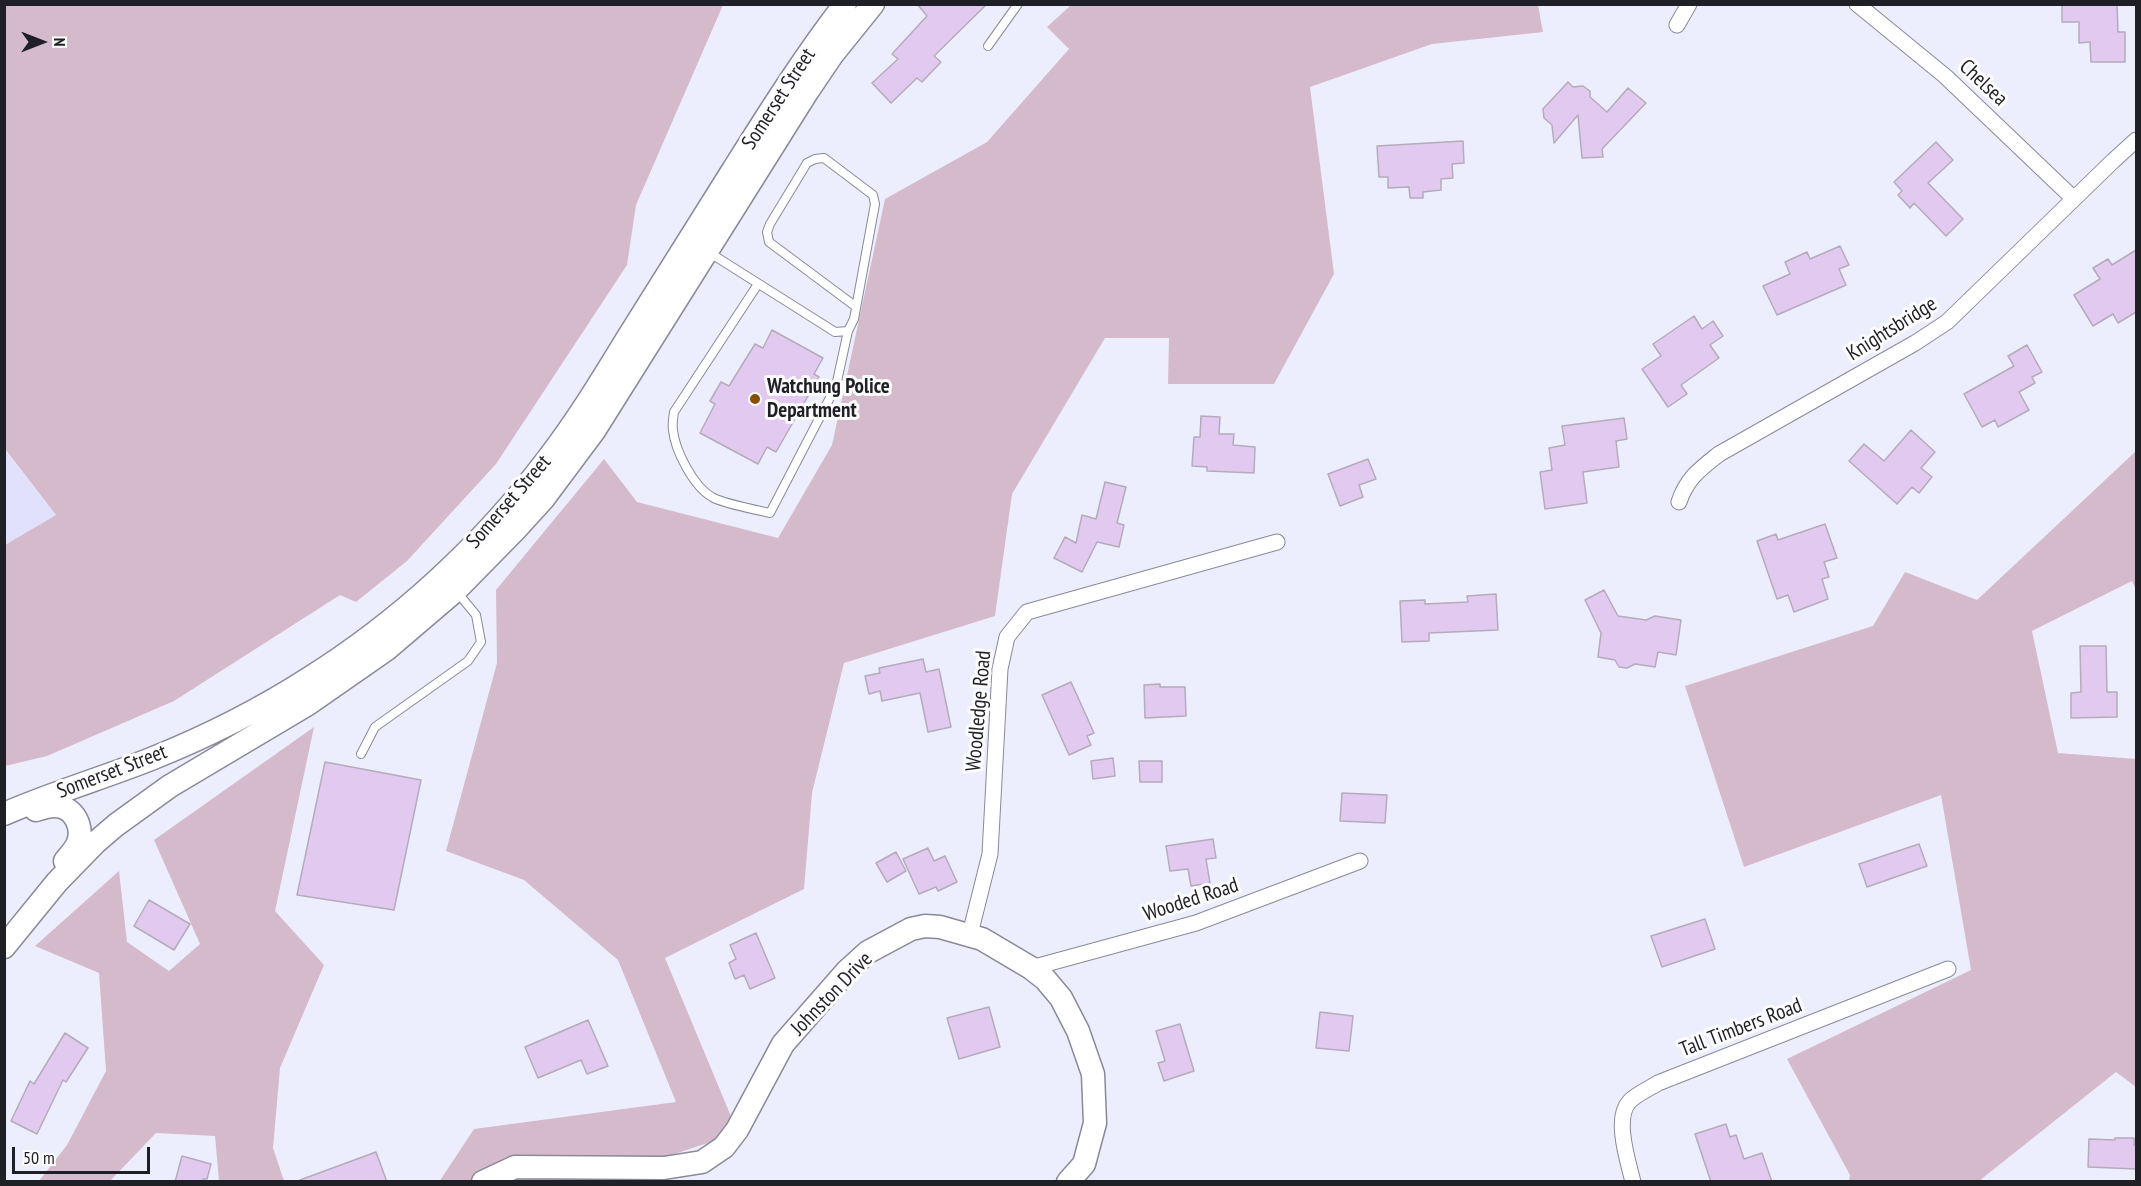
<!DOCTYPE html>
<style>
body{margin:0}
#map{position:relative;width:2141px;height:1186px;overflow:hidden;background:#edeefd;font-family:"PT Sans Narrow",sans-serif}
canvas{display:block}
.frame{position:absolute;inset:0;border:6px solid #1f1f26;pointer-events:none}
.north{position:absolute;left:12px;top:12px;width:60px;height:60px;-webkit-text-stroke:4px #fcfcfc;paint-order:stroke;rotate:90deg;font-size:16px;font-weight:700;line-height:24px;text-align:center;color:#1f1f26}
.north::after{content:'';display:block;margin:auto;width:21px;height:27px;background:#1f1f26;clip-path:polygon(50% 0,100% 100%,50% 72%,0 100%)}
.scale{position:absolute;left:12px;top:1147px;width:138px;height:27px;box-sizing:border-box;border:3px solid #1f1f26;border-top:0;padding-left:8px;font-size:18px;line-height:21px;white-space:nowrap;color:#1f1f26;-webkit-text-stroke:4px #fcfcfc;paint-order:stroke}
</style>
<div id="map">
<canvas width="2141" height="1186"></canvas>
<div class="frame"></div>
<div class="north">N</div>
<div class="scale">50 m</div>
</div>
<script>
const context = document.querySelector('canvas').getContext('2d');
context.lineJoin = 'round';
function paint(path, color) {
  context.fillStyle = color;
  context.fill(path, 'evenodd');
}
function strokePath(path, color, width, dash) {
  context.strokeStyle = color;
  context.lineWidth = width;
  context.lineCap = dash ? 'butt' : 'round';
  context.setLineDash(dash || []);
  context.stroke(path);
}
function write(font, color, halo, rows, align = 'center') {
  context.font = font + ' "PT Sans Narrow",sans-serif';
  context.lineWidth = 6;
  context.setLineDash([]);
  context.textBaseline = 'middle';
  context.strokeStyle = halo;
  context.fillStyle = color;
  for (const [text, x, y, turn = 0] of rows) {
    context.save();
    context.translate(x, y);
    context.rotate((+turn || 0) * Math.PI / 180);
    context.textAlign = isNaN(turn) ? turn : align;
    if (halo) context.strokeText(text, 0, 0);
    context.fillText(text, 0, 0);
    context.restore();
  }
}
paint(new Path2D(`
 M 4,449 L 56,515 L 5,545 L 4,545 Z`), '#e1e1fb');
paint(new Path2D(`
 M 5,4 L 723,5 L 636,205 L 627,265 L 496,464 L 407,561 L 356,602 L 340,595 L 174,701 L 47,756 L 5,766 L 5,545 L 56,515 L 5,449 Z
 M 1071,5 L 1538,5 L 1543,32 L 1432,44 L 1310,87 L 1334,274 L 1274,384 L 1168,384 L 1169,338 L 1105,338 L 1012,494 L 995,616 L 844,663 L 812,793 L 804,889 L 665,958 L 738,1133 L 611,1175 L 611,1181 L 439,1182 L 474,1129 L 676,1102 L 618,960 L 524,880 L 446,851 L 497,663 L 496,590 L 604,459 L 637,502 L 778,538 L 832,445 L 885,199 L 987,142 L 1069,49 L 1047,27 Z
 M 2136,451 L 2136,590 L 2132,581 L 2032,631 L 2058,753 L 2136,759 L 2136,1087 L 2116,1072 L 1979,1181 L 1849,1181 L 1850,1175 L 1787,1059 L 1971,970 L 1941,795 L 1744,867 L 1685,686 L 1873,626 L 1905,572 L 1977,600 Z
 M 314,727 L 275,911 L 324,965 L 280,1068 L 273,1148 L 284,1181 L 219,1181 L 215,1136 L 156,1133 L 110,1181 L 39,1181 L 67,1145 L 106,1071 L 99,973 L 35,946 L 119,871 L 127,942 L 169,971 L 200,944 L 154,840 Z`), '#d5bacb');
const building = new Path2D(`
 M 917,4 L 987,4 L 934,56 L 941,62 L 922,82 L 917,78 L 891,103 L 872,83 L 898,59 L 892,54 L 927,16 Z
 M 2062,4 L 2117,4 L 2118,32 L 2125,32 L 2125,62 L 2091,62 L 2090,42 L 2079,43 L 2079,22 L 2062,22 Z
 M 1568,82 L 1573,87 L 1583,86 L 1590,91 L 1590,97 L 1607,112 L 1628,88 L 1646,103 L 1602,149 L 1603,157 L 1582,158 L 1578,115 L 1554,143 L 1552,125 L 1544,118 L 1543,109 Z
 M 1463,141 L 1464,163 L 1452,164 L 1453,178 L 1441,179 L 1441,190 L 1423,192 L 1423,198 L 1410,198 L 1409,187 L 1388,188 L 1388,177 L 1379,177 L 1377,146 Z
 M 1936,142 L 1953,160 L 1928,183 L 1963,219 L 1946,236 L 1914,203 L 1910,208 L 1898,195 L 1902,191 L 1894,182 Z
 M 1840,246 L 1849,265 L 1839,269 L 1846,285 L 1777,315 L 1763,286 L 1790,274 L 1785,262 L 1807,252 L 1810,259 Z
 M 2136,250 L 2136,312 L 2118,323 L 2113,314 L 2093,326 L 2074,295 L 2100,279 L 2093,268 L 2108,259 L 2112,265 Z
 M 1694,316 L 1702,329 L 1713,321 L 1723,336 L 1710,345 L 1719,358 L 1681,385 L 1687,394 L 1668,407 L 1642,369 L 1661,356 L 1653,344 Z
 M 772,330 L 823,358 L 814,374 L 819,377 L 776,452 L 767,447 L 758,464 L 700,433 L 715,404 L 710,401 L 721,382 L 729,386 L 755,344 L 763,348 Z
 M 2027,345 L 2042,372 L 2032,377 L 2035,383 L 2019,392 L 2029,410 L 1998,427 L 1995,420 L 1982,427 L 1964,394 L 2014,366 L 2008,356 Z
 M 1201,416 L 1220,417 L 1219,434 L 1234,434 L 1233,445 L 1255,447 L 1254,473 L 1207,471 L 1207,467 L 1192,466 L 1194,437 L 1200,437 Z
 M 1624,418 L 1627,439 L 1616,441 L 1619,467 L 1583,472 L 1587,503 L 1545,509 L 1540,472 L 1552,470 L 1549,448 L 1565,445 L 1562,426 Z
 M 1911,430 L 1935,452 L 1921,468 L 1932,477 L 1919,493 L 1912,487 L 1897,504 L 1849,461 L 1864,444 L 1884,461 Z
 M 1368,459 L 1376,479 L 1359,485 L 1363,497 L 1340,506 L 1328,474 Z
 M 1105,482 L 1126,487 L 1117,523 L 1124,525 L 1119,547 L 1097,542 L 1082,572 L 1054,558 L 1065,537 L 1076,543 L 1082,515 L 1096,519 Z
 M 1825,524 L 1837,558 L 1824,562 L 1829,577 L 1822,579 L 1828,599 L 1794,612 L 1788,595 L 1777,599 L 1757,541 L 1776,534 L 1778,540 Z
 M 1604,590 L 1618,616 L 1646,620 L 1655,616 L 1681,620 L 1676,655 L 1658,652 L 1655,667 L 1635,664 L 1627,668 L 1619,667 L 1615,660 L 1598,657 L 1601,633 L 1585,600 Z
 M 1496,594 L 1498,630 L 1429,633 L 1429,641 L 1402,642 L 1400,601 L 1425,600 L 1425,604 L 1468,602 L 1467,596 Z
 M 2080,646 L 2106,646 L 2107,692 L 2117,692 L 2117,717 L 2071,718 L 2071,693 L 2081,692 Z
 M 923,659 L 926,672 L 939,669 L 951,727 L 928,732 L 920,693 L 882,701 L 880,691 L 869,694 L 865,676 L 880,673 L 879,668 Z
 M 1071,682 L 1094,733 L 1087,736 L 1091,745 L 1069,755 L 1042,695 Z
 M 1160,684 L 1160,687 L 1185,687 L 1186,716 L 1145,718 L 1144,685 Z
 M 1113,758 L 1115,776 L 1093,779 L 1091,761 Z
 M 1139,761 L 1162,761 L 1162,782 L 1140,782 Z
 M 325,762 L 421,780 L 394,910 L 297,895 Z
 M 1342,793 L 1387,795 L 1385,823 L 1340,821 Z
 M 1213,839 L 1216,858 L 1206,859 L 1210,883 L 1191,886 L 1188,869 L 1170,871 L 1166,846 Z
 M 1919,844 L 1927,866 L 1867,887 L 1859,864 Z
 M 928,848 L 934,861 L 945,856 L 957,882 L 938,891 L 936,887 L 919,894 L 903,859 Z
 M 896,852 L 906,871 L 887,882 L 876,863 Z
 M 149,900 L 190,924 L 174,950 L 134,926 Z
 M 1705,919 L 1715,949 L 1662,967 L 1651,936 Z
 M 756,933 L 775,978 L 750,989 L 744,975 L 735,979 L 729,963 L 736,959 L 730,945 Z
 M 989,1007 L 1000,1047 L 959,1059 L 947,1018 Z
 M 1320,1012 L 1353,1016 L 1349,1051 L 1316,1048 Z
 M 588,1020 L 608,1066 L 587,1074 L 581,1060 L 538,1078 L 525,1047 Z
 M 1180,1024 L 1194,1071 L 1164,1081 L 1158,1063 L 1165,1061 L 1156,1031 Z
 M 65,1033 L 88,1048 L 66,1082 L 63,1080 L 37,1134 L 11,1121 L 30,1081 L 34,1084 Z
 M 1726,1124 L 1730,1137 L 1736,1135 L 1744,1159 L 1762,1153 L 1772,1182 L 1711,1182 L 1695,1134 Z
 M 2115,1138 L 2134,1138 L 2134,1145 L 2136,1145 L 2136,1169 L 2088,1167 L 2089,1139 L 2115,1140 Z
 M 376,1152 L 387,1182 L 300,1182 L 300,1180 Z
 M 182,1156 L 211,1164 L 207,1179 L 203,1179 L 203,1182 L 175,1182 Z`);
paint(building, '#e1c9f0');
strokePath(building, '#b5abbb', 1.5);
const lane = new Path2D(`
 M 988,46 L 1018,4
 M 710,253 L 835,332 L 848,331 L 854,319 L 875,204 L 873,195 L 824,158 L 815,159 L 807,163 L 770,224 L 767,232 L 769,242 L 855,306
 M 758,284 L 674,412 C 673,418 672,424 673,430 C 675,451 694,487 712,497 C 721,503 757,510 770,513 L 836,386 L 848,331
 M 361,754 L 375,727 L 468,661 L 481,642 L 476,615 L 457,592`);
const street = new Path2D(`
 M 1857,4 L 1945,76 L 2074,199
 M 1677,25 L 1689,4
 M 1679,502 C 1687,478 1700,469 1719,454 L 1915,343 L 1947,322 L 2113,161 L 2136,140
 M 970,934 L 990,854 L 1000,669 L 1007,637 L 1027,612 L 1277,542
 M 1031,968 L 1196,923 L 1360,861
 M 1633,1182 C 1628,1161 1614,1119 1629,1102 C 1636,1094 1649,1089 1658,1083 L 1948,969`);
const secondary = new Path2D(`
 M 36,810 C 42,808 48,806 55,806 C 74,806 85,828 77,845 C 74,851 69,856 65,861
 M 4,814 C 52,793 103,778 151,759 C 206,737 258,711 308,679 C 399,622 482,546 547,460 C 577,421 602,380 627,339 C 663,282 698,226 733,170 C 769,113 804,57 845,4
 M 4,947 L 57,882 L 95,843 L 116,825 L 170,786 L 308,704 L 387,649 L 455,591 L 514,531 L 544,498 L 594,431 L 807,92 L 832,55 L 873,4
 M 483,1182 L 515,1167 L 664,1168 L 702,1162 L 724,1147 L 737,1130 L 783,1044 L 847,971 L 868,952 L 911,929 L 925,926 L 940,927 L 982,939 L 1031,968 L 1045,979 L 1061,998 L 1078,1031 L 1093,1074 L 1095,1123 L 1084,1164 L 1068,1182`);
strokePath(lane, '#89899a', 10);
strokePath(street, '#89899a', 17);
strokePath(secondary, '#89899a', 25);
strokePath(lane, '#fff', 8);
strokePath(street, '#fff', 15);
strokePath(secondary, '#fff', 22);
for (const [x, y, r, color] of [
 [755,399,6,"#884e07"]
]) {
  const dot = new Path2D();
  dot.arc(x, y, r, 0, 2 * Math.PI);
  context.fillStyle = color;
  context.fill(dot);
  strokePath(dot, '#fcfcfc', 2);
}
write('21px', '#1f1f26', '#fcfcfc', [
 ["Chelsea",1983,83,43],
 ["Somerset Street",779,99,-57],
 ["Knightsbridge",1892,329,-32],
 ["Somerset Street",509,502,-49],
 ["Woodledge Road",979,711,-85],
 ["Somerset Street",112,772,-21],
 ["Wooded Road",1191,900,-18],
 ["Johnston Drive",832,994,-46],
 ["Tall Timbers Road",1741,1028,-21]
]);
write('bold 21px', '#1f1f26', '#fcfcfc', [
 ["Watchung Police",767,387],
 ["Department",767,411]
], 'left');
</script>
